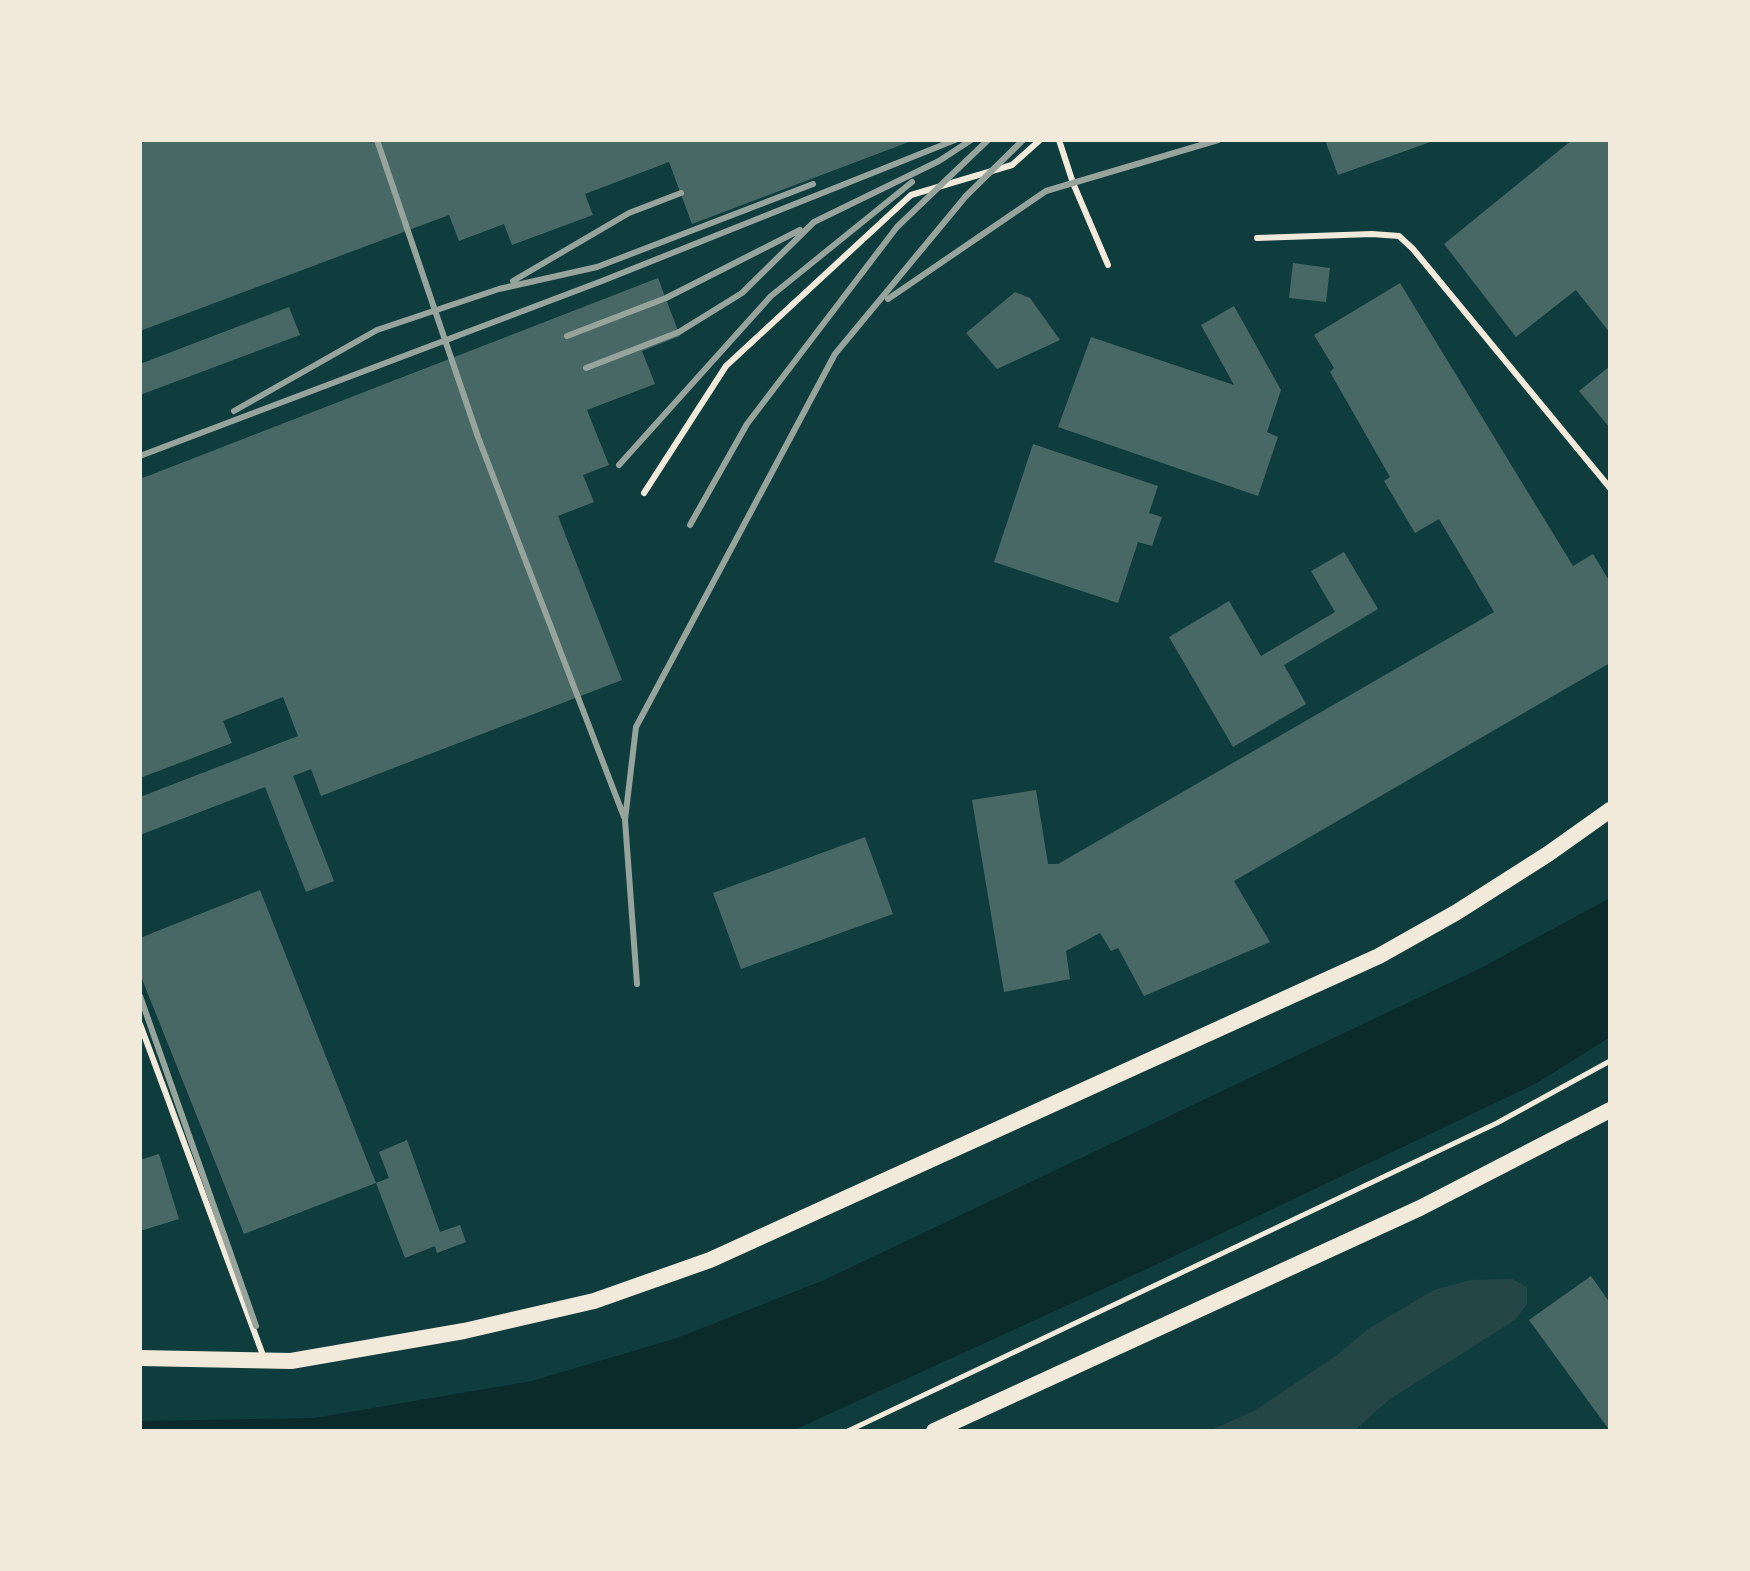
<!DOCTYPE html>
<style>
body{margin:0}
#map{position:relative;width:1750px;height:1571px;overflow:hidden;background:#0f3d3e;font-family:Helvetica,sans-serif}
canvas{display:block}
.frame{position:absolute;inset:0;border:142px solid #f1e9da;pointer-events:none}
</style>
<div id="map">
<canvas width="1750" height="1571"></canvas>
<div class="frame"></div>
</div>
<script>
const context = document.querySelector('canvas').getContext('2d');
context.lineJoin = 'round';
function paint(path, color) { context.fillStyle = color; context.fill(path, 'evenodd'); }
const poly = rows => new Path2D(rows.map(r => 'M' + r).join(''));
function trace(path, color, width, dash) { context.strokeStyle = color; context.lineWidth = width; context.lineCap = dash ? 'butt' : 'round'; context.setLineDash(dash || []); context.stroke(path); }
paint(poly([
 [1512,1279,1527,1287,1527,1304,1515,1320,1390,1399,1354,1431,1209,1431,1256,1410,1337,1355,1368,1329,1434,1290,1471,1280]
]), '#244646');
paint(poly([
 [1610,898,1610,1037,1537,1083,1149,1268,792,1431,140,1431,140,1421,314,1418,532,1381,677,1338,824,1280,1481,968]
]), '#0a2a2b');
paint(poly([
 [140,140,914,140,692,224,669,162,585,194,593,215,512,245,504,224,459,241,449,215,140,331],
 [1325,140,1436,140,1338,175],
 [1572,140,1610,140,1610,333,1576,290,1516,337,1444,244],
 [1293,263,1330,268,1326,302,1289,298],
 [658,278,680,336,642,351,655,384,587,410,609,465,583,475,594,502,558,516,622,680,321,796,311,769,293,776,334,881,306,892,265,787,140,835,140,797,298,736,283,697,223,721,232,743,140,778,140,479],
 [1400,283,1573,566,1593,554,1610,582,1610,663,1234,881,1270,942,1144,996,1118,948,1111,951,1100,933,1066,951,1070,979,1004,992,972,800,1036,790,1048,864,1058,864,1494,612,1439,519,1415,533,1384,481,1390,477,1330,372,1334,368,1314,335],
 [1015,292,1030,298,1060,340,997,369,966,333],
 [1234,306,1281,390,1267,432,1278,437,1258,496,1058,427,1091,337,1234,385,1201,325],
 [289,307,300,335,140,395,140,364],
 [1610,366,1610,428,1579,391],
 [1033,444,1158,486,1149,513,1162,517,1152,546,1138,542,1118,603,994,562],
 [1344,552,1378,609,1284,665,1306,704,1233,747,1169,637,1229,601,1261,656,1335,612,1311,571],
 [865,837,893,914,741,969,713,893],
 [260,890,376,1183,244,1234,140,974,140,938],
 [407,1140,440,1232,460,1225,466,1242,437,1253,435,1246,405,1258,376,1183,389,1178,379,1152],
 [159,1154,179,1219,140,1231,140,1160],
 [1591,1276,1610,1303,1610,1431,1529,1320]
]), '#486865');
trace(poly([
 [848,1431,1497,1123,1610,1061]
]), '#f1e9da', 5);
trace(poly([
 [1059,140,1073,183,1108,265],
 [1257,238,1372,234,1399,236,1413,249,1610,488],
 [644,493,726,366,911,195,1012,165,1040,140],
 [140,1024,264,1358]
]), '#f1e9da', 6);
trace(poly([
 [140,1358,291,1361,464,1331,594,1301,710,1260,1379,956,1457,912,1548,854,1610,810],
 [934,1431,1420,1208,1610,1110]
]), '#f1e9da', 16);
trace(poly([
 [377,140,478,437,624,817],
 [513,281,629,213,681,193],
 [888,299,1046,191,1218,140],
 [567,336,666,298,800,230],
 [586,368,679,332,742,293,814,222,939,161,971,140],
 [234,411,377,330,499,289,597,267,813,184],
 [140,456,602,281,955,140],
 [619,465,771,296,912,182],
 [690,525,747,424,897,227,988,140],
 [637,984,625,820,636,727,835,354,966,196,1023,140],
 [140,996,256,1326]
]), '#97a49c', 6);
</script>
